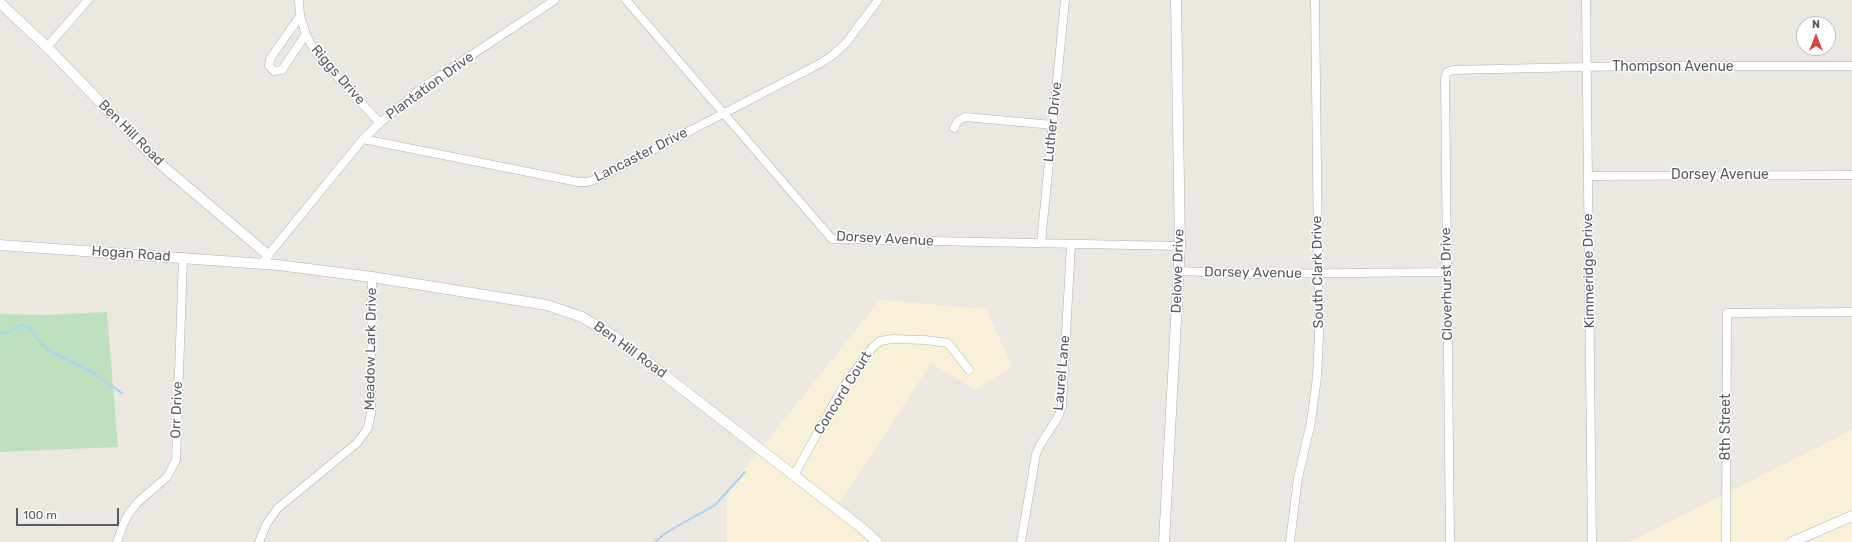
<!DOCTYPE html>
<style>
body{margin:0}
#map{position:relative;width:1852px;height:542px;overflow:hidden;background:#eae8e1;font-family:Rubik,sans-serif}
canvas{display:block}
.north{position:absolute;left:1796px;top:16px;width:40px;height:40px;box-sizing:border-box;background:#fff;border:1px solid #bdbebf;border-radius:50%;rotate:0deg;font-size:11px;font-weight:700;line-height:16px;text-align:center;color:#595c60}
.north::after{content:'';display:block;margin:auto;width:14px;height:18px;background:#d4483d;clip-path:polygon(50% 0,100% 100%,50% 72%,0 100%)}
.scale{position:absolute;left:16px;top:508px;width:103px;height:18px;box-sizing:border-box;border:2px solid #595c60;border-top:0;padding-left:5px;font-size:12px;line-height:14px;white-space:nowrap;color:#595c60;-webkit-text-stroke:3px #fff;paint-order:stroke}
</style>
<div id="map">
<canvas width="1852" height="542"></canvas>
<div class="north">N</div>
<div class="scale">100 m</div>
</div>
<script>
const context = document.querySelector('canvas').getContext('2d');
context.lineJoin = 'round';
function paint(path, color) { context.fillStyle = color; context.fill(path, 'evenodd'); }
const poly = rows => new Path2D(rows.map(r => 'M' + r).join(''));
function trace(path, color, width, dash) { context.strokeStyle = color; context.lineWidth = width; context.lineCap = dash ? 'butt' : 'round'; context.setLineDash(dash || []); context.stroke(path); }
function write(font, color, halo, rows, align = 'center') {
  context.font = font + ' Rubik,sans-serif'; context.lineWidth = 3; context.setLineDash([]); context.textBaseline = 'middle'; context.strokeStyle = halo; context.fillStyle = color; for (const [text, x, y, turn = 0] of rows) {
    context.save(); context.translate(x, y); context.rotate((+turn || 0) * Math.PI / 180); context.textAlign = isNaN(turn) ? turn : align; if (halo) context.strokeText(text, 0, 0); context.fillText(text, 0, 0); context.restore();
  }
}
paint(poly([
 [880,300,986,309,1012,366,975,390,931,363,839,504,880,542,727,542,727,491],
 [1852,430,1852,542,1629,542]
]), '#f9f1d7');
paint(poly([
 [107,312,118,447,0,452,0,314,46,315]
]), '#bfe0bf');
trace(poly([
 [0,334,9,332,21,325,30,328,37,339,48,350,90,371,122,393],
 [655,542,667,532,715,505,745,472]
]), '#a7d3f5', 2);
const minor = poly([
 [299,0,300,16,306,34,312,46,320,58,380,123],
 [626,0,832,239,1180,246],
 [1586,0,1592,542],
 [300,16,270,59,269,66,274,71,282,70,306,34],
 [47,47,88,0],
 [954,128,958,121,965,117,1053,125],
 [363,139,578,182,587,182,597,179,821,63,833,55,846,43,878,0],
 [1588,176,1852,175],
 [1041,243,1065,0],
 [265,259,363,139,380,123,423,87,555,0],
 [1179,271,1255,274,1447,272],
 [794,475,842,389,872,348,880,341,892,339,925,340,948,343,969,370],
 [117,542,123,525,129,513,138,502,167,477,176,460,183,257],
 [259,542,267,523,278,508,357,443,368,428,371,413,372,277],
 [1021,542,1036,454,1040,445,1058,417,1062,406,1071,244],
 [1290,542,1298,478,1311,422,1317,377,1319,336,1315,0],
 [1450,542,1445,78,1447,72,1453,70,1628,66,1852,66],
 [1726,542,1727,313,1852,312]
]);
const tertiary = poly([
 [0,3,47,47,158,162,268,255],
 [0,245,278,265,372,277,547,305,582,317,614,336,863,529,877,542],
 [1164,542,1180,246,1176,0],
 [1792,542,1852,516]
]);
trace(minor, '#aeb1b5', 9);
trace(tertiary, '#aeb1b5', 11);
trace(minor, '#fff', 8);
trace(tertiary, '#fff', 10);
write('14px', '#595c60', '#fff', [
 ["Thompson Avenue",1673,67],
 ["Riggs Drive",338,75,49],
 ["Plantation Drive",430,86,-36],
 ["Luther Drive",1053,122,-84],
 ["Ben Hill Road",131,133,45],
 ["Lancaster Drive",641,155,-27],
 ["Dorsey Avenue",1720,175],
 ["Dorsey Avenue",885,239,3],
 ["Hogan Road",131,254,4],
 ["Delowe Drive",1178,271,-88],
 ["Kimmeridge Drive",1589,271,-91],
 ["South Clark Drive",1318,272,-91],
 ["Dorsey Avenue",1253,273,1],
 ["Cloverhurst Drive",1447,284,-91],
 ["Meadow Lark Drive",371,349,-89],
 ["Ben Hill Road",630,350,36],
 ["Laurel Lane",1062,373,-85],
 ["Concord Court",843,393,-58],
 ["Orr Drive",177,410,-88],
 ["8th Street",1726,427,-90]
]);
</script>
